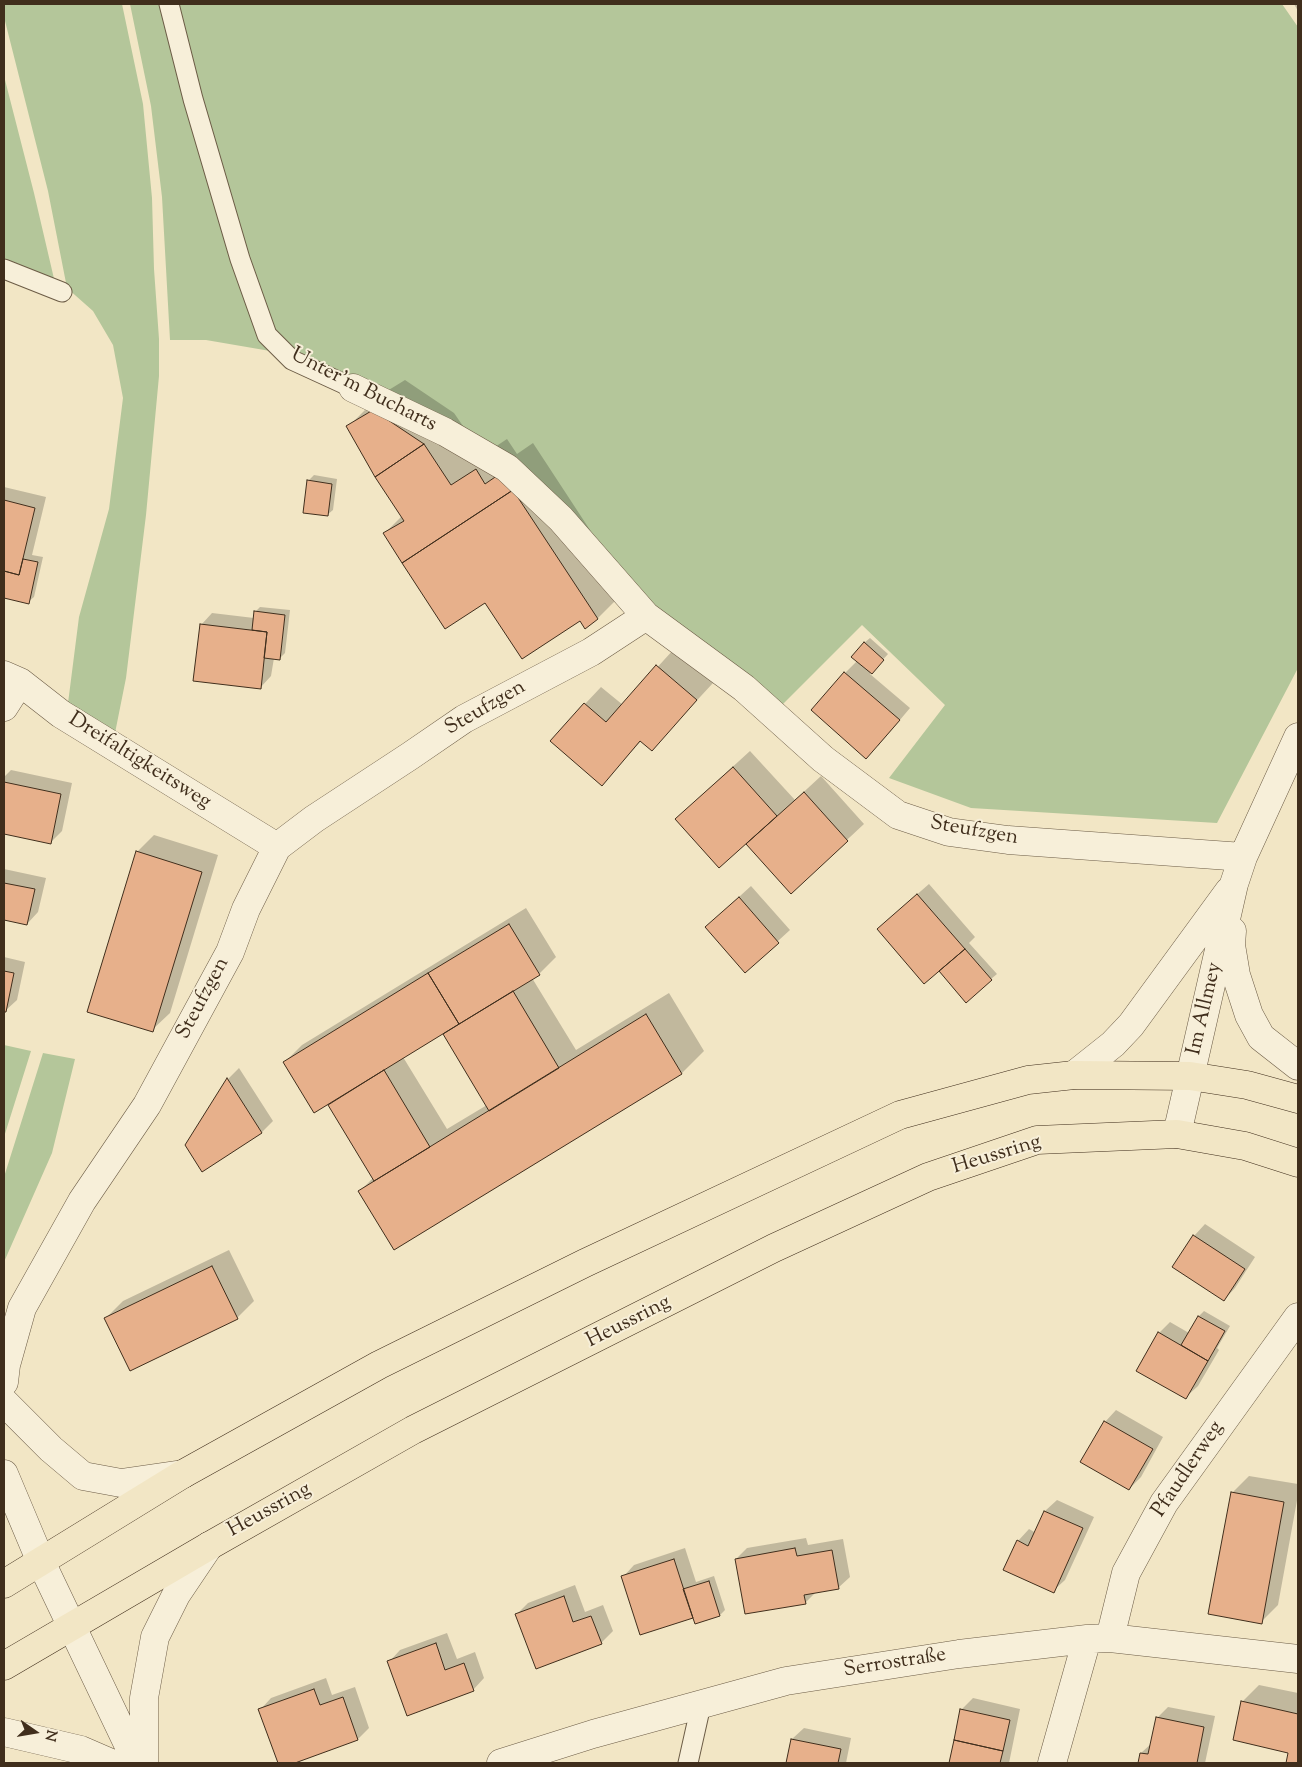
<!DOCTYPE html>
<meta charset="utf-8">
<style>
body{margin:0}
#map{position:relative;width:1302px;height:1767px;overflow:hidden;background:#f2e6c5;font-family:"Sorts Mill Goudy",serif}
canvas{display:block}
.frame{position:absolute;inset:0;border:5px solid #402e1c;pointer-events:none}
.north{position:absolute;left:10px;top:1707px;width:50px;height:50px;-webkit-text-stroke:4px #f7efd9;paint-order:stroke;rotate:103deg;font-size:14px;font-weight:700;line-height:20px;text-align:center;color:#402e1c}
.north::after{content:'';display:block;margin:auto;width:18px;height:22px;background:#402e1c;clip-path:polygon(50% 0,100% 100%,50% 72%,0 100%)}
</style>
<div id="map">
<canvas width="1302" height="1767"></canvas>
<div class="frame"></div>
<div class="north">N</div>
</div>
<script>
const context = document.querySelector('canvas').getContext('2d');
context.lineJoin = 'round';
function paint(path, color) { context.fillStyle = color; context.fill(path, 'evenodd'); }
const poly = rows => new Path2D(rows.map(r => 'M' + r).join(''));
function trace(path, color, width, dash) { context.strokeStyle = color; context.lineWidth = width; context.lineCap = dash ? 'butt' : 'round'; context.setLineDash(dash || []); context.stroke(path); }
function write(font, color, halo, rows, align = 'center') {
  context.font = font + ' "Sorts Mill Goudy",serif'; context.lineWidth = 4; context.setLineDash([]); context.textBaseline = 'middle'; context.strokeStyle = halo; context.fillStyle = color; for (const [text, x, y, turn = 0] of rows) {
    context.save(); context.translate(x, y); context.rotate((+turn || 0) * Math.PI / 180); context.textAlign = isNaN(turn) ? turn : align; if (halo) context.strokeText(text, 0, 0); context.fillText(text, 0, 0); context.restore();
  }
}
paint(poly([
 [4,4,122,4,143,104,152,198,154,269,159,339,159,376,146,515,126,678,114,738,67,711,79,617,109,509,123,398,113,345,93,311,67,288,48,191,4,17],
 [130,4,162,4,276,352,206,340,170,340,162,197,151,106],
 [176,4,1282,4,1298,27,1298,668,1217,823,971,808,889,778,945,705,862,625,782,705,654,610,566,515,298,357,275,331,246,255],
 [4,76,34,193,55,283,4,263],
 [4,1045,31,1051,4,1137],
 [43,1053,75,1059,52,1153,4,1262,4,1177]
]), '#b4c69a');
paint(poly([
 [1294,4,1298,4,1298,11],
 [405,380,454,413,483,455,507,439,517,454,533,443,628,588,598,618,580,619,485,601,385,533,402,516,348,427,379,396],
 [314,475,337,479,333,510,327,515,308,481],
 [4,487,46,497,32,555,43,557,34,597,28,602,4,596],
 [260,607,290,610,285,653,279,659,274,658,271,676,260,688,201,625,212,613,254,618,255,612],
 [870,638,888,654,870,674,910,708,878,746,845,673,857,661,864,643],
 [674,649,713,683,652,749,642,740,602,784,585,704,601,687,623,705],
 [750,751,795,800,821,776,864,824,791,892,746,843,694,802],
 [11,770,72,783,62,831,50,843,4,833,4,777],
 [154,835,218,855,170,1013,152,1030,137,852],
 [4,869,46,878,38,912,27,924,4,919],
 [929,884,975,937,969,943,997,974,991,979,890,918],
 [751,886,790,930,745,971,718,916],
 [526,908,556,957,539,974,532,978,576,1050,669,993,704,1051,682,1073,394,1249,360,1191,373,1178,328,1103,285,1062,302,1045],
 [443,1033,487,1105,447,1129,403,1057],
 [4,957,25,962,17,1000,5,1011,4,1011],
 [239,1068,273,1121,262,1132,186,1145,228,1079],
 [1205,1224,1255,1257,1235,1288,1224,1300,1194,1236],
 [229,1250,254,1301,237,1318,106,1318,123,1301],
 [1204,1311,1230,1326,1217,1348,1219,1350,1198,1386,1186,1397,1159,1333,1170,1322,1189,1333,1199,1316],
 [1116,1410,1163,1437,1141,1477,1129,1489,1105,1422],
 [1249,1476,1298,1484,1298,1495,1278,1605,1261,1622,1232,1493],
 [1057,1500,1094,1517,1065,1580,1053,1591,1018,1541,1029,1529,1036,1533,1045,1511],
 [806,1538,808,1545,843,1539,850,1577,838,1588,816,1592,805,1603,736,1559,747,1548],
 [685,1548,696,1582,714,1576,725,1610,720,1615,694,1616,623,1577,634,1565],
 [575,1585,585,1612,603,1605,613,1631,601,1643,517,1614,528,1603],
 [447,1633,457,1659,475,1652,484,1678,473,1690,389,1662,400,1650],
 [326,1678,332,1695,355,1687,369,1728,358,1739,292,1763,279,1763,260,1710,271,1698],
 [1259,1685,1298,1693,1298,1763,1287,1763,1290,1752,1242,1702],
 [973,1698,1020,1709,1009,1763,949,1763,961,1710],
 [1168,1707,1215,1716,1205,1763,1139,1763,1141,1753,1152,1743,1157,1718],
 [804,1728,851,1738,846,1763,787,1763,792,1739]
]), '#0003');
const building = poly([
 [373,410,424,444,375,477,346,426,373,410],
 [424,444,451,485,476,469,485,484,501,473,513,490,402,563,383,533,404,521,375,477,424,444],
 [307,480,332,484,328,516,303,513,307,480],
 [513,490,598,619,585,629,580,621,522,659,485,603,445,629,402,563,513,490],
 [4,500,35,508,19,575,4,571,4,500],
 [23,559,38,562,29,604,4,598,4,571,19,575,23,559],
 [254,611,285,615,280,660,264,658,267,632,252,630,254,611],
 [200,624,267,632,261,689,193,681,200,624],
 [864,642,884,660,872,674,851,657,864,642],
 [656,665,697,700,652,751,640,741,602,786,550,741,584,703,606,722,656,665],
 [844,672,900,720,866,759,811,710,844,672],
 [733,767,777,816,719,868,675,819,733,767],
 [4,782,61,794,51,844,4,834,4,782],
 [804,792,848,841,791,894,746,844,804,792],
 [136,851,202,872,153,1032,87,1012,136,851],
 [4,883,35,889,27,925,4,920,4,883],
 [917,894,965,949,924,984,877,929,917,894],
 [739,897,779,943,745,973,705,927,739,897],
 [509,924,540,975,459,1024,428,973,509,924],
 [965,949,992,980,966,1003,939,971,965,949],
 [4,971,14,973,6,1012,4,1012,4,971],
 [428,973,459,1024,314,1113,283,1062,428,973],
 [513,991,559,1068,489,1111,443,1034,513,991],
 [646,1014,682,1074,394,1250,358,1191,646,1014],
 [384,1070,430,1147,374,1181,328,1105,384,1070],
 [227,1078,262,1133,202,1172,185,1145,227,1078],
 [1193,1235,1245,1269,1224,1301,1172,1267,1193,1235],
 [212,1266,238,1319,130,1371,104,1318,212,1266],
 [1198,1316,1225,1331,1208,1361,1181,1345,1198,1316],
 [1158,1332,1208,1361,1186,1399,1136,1371,1158,1332],
 [1104,1421,1153,1449,1129,1490,1080,1462,1104,1421],
 [1231,1492,1284,1502,1262,1624,1208,1614,1231,1492],
 [1044,1511,1083,1528,1054,1593,1003,1570,1017,1540,1028,1546,1044,1511],
 [795,1548,797,1556,832,1550,839,1589,804,1595,806,1604,745,1614,735,1559,795,1548],
 [674,1559,693,1618,640,1635,621,1576,674,1559],
 [709,1581,720,1616,695,1624,683,1589,709,1581],
 [564,1596,573,1622,591,1616,602,1644,536,1669,515,1614,564,1596],
 [436,1643,445,1670,464,1663,474,1691,407,1716,387,1661,436,1643],
 [314,1689,320,1705,343,1697,358,1740,295,1763,278,1763,258,1709,314,1689],
 [1241,1701,1298,1714,1298,1763,1286,1763,1288,1753,1233,1740,1241,1701],
 [960,1709,1010,1720,1003,1751,954,1740,960,1709],
 [1156,1717,1204,1727,1197,1763,1138,1763,1140,1753,1148,1754,1156,1717],
 [791,1739,841,1749,838,1763,786,1763,791,1739],
 [954,1740,1003,1751,1000,1763,949,1763,954,1740]
]);
paint(building, '#e7b08b');
trace(building, '#402e1c', 1);
const service = poly([
 [169,4,193,99,240,259,267,335,292,360,353,388],
 [4,269,62,292],
 [688,1763,701,1705]
]);
const minor = poly([
 [353,388,445,432,507,468,561,519,646,616],
 [4,675,20,682,61,714,277,847],
 [4,707,20,682],
 [1232,931,1231,945,1236,975,1249,1015,1261,1037,1298,1066],
 [1074,1075,1113,1044,1131,1025,1229,891],
 [1177,1134,1234,884,1243,857,1298,737],
 [4,1382,6,1365,22,1308,82,1201,147,1105,230,952,246,909,277,847,314,819,410,756,464,719,591,652,646,616,744,688,823,759,898,815,949,832,1008,840,1243,857],
 [4,1402,51,1449,83,1476,121,1483,183,1474],
 [4,1474,41,1562,137,1763],
 [1110,1638,1126,1573,1164,1503,1298,1317],
 [4,1732,81,1750,111,1763],
 [144,1763,144,1698,155,1637,176,1595,209,1546],
 [501,1763,593,1734,786,1681,959,1654,1087,1639,1110,1638,1298,1659],
 [1052,1763,1087,1639]
]);
const primary = poly([
 [4,1584,183,1474,379,1365,585,1263,900,1115,1028,1080,1074,1075,1190,1076,1247,1085,1298,1099],
 [4,1666,209,1546,413,1430,774,1248,928,1177,1037,1140,1177,1134,1245,1146,1298,1163]
]);
trace(service, '#6c5c46', 21);
trace(minor, '#6c5c46', 29);
trace(primary, '#402e1c', 29);
trace(service, '#f7efd9', 19);
trace(minor, '#f7efd9', 28);
trace(primary, '#f2e6c5', 28);
write('21px', '#402e1c', '#f7efd9', [
 ["Unter'm Bucharts",363,391,27],
 ["Steufzgen",486,709,-30],
 ["Dreifaltigkeitsweg",139,762,32],
 ["Steufzgen",974,832,10],
 ["Steufzgen",204,999,-62],
 ["Im Allmey",1206,1009,-77],
 ["Heussring",997,1156,-17],
 ["Heussring",629,1323,-27],
 ["Pfaudlerweg",1189,1470,-56],
 ["Heussring",270,1511,-29],
 ["Serrostraße",895,1664,-9]
]);
</script>
